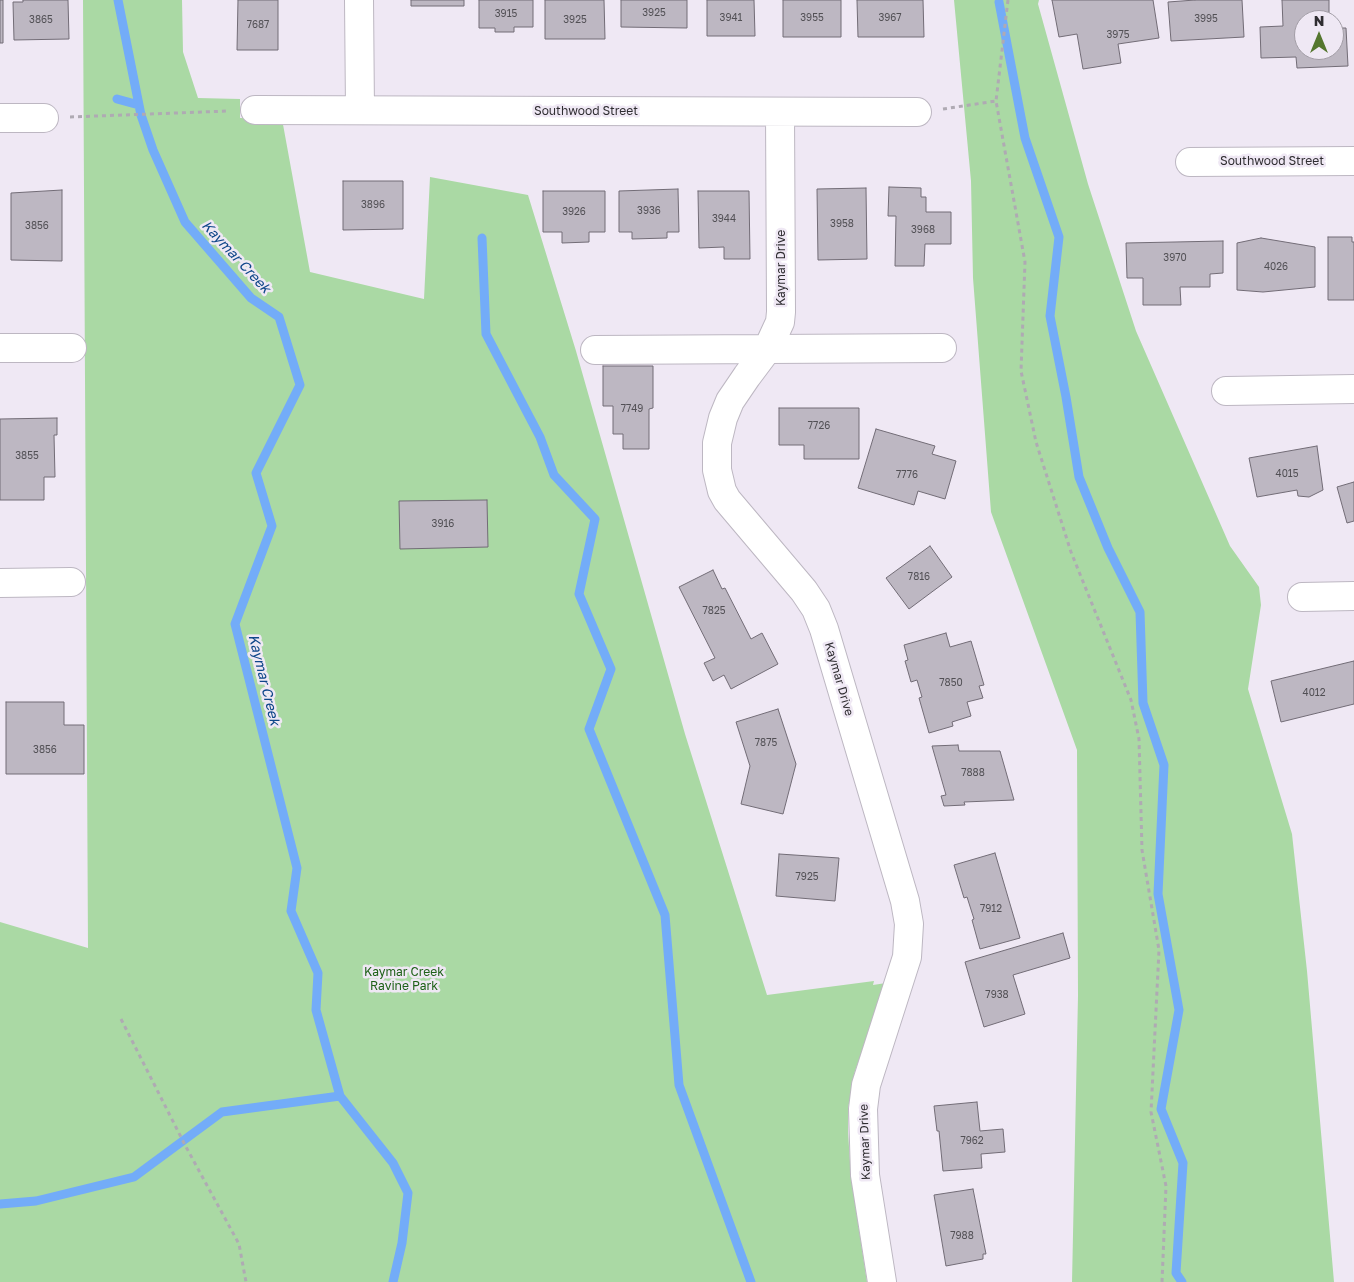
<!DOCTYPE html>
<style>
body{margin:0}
#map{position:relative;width:1354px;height:1282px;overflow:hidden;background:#efe8f4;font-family:"Golos Text",sans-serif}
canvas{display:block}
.north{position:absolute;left:1294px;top:10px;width:50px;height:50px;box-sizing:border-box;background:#efe8f4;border:1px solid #a29da6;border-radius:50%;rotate:0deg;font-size:14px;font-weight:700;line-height:20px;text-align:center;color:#2f2d31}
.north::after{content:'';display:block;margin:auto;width:18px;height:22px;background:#54762e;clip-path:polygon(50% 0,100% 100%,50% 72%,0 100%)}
</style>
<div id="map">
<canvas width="1354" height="1282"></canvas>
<div class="north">N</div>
</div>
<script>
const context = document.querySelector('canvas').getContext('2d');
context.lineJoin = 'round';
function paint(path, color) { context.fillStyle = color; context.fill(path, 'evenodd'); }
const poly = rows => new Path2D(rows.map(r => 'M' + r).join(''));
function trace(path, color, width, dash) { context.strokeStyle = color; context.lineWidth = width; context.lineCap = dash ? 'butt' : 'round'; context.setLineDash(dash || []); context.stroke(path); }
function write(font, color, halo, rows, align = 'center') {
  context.font = font + ' "Golos Text",sans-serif'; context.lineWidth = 5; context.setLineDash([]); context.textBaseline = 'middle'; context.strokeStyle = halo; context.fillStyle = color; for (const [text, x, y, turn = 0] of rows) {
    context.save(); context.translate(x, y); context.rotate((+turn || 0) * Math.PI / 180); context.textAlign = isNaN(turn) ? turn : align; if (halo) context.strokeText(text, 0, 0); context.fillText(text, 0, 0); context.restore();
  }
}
paint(poly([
 [83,0,182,0,183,52,198,98,240,99,240,118,282,119,310,272,424,299,430,177,528,195,576,351,685,734,767,995,874,981,873,985,886,983,855,1071,848,1109,848,1132,851,1177,867,1282,0,1282,0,922,88,948],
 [954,0,1039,0,1038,4,1088,184,1136,331,1230,546,1259,587,1261,605,1248,689,1292,834,1307,971,1334,1282,1072,1282,1078,996,1077,750,991,512,973,278,971,181]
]), '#aad9a4');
trace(poly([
 [118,0,141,115,153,150,185,222,251,298,279,317,300,385,256,473,272,526,235,624,297,868,291,911,318,973,316,1010,340,1096,393,1163,408,1193,402,1243,393,1282],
 [999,2,1025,138,1059,237,1050,316,1066,397,1079,477,1108,548,1140,612,1143,703,1164,765,1158,894,1179,1010,1161,1109,1183,1163,1176,1273,1182,1282],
 [117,99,139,105],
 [482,238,486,334,540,437,554,475,595,519,579,594,611,669,589,729,665,915,679,1085,751,1282],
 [0,1204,36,1201,134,1177,222,1112,340,1096]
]), '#73acf8', 9);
const building = poly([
 [0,0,3,0,3,43,0,43,0,0],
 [23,0,68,0,69,39,14,40,13,2,23,2,23,0],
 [238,0,278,0,278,50,237,50,238,0],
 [411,0,464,0,464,6,411,6,411,0],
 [479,0,533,0,533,27,514,27,514,32,495,32,495,28,479,28,479,0],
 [545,0,604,0,605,39,545,39,545,0],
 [621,0,687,0,687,28,621,27,621,0],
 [707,0,754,0,755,36,707,36,707,0],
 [783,0,841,0,841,37,783,37,783,0],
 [857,0,923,0,924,37,858,37,857,0],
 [1052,0,1153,0,1159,38,1118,44,1121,63,1083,69,1077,34,1059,37,1052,0],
 [1195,0,1242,0,1244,37,1171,41,1168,2,1195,0],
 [1282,0,1329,0,1329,20,1304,20,1304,50,1334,50,1334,28,1346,28,1348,66,1297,68,1296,57,1261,58,1260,27,1283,26,1282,0],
 [343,181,403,181,403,229,343,230,343,181],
 [889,187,921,188,921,197,926,197,926,212,951,212,951,244,925,244,924,266,895,266,896,216,888,216,889,187],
 [866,188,867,259,818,260,817,189,866,188],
 [678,189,679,232,667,232,667,238,632,239,632,232,619,232,619,191,678,189],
 [62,190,62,261,11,260,11,193,62,190],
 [543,191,605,191,605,232,589,232,589,242,562,243,562,232,543,232,543,191],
 [698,191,749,191,750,259,724,259,724,247,699,248,698,191],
 [1328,237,1352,237,1352,242,1354,242,1354,300,1328,300,1328,237],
 [1261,238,1315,247,1315,287,1263,292,1237,290,1237,243,1261,238],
 [1223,241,1223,273,1210,274,1210,287,1180,287,1181,305,1143,305,1143,278,1127,278,1126,243,1223,241],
 [603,366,653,366,653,408,649,409,649,449,623,449,623,434,613,434,613,406,603,406,603,366],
 [779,408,859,408,859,459,804,459,804,445,779,445,779,408],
 [57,418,57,435,54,435,55,477,44,477,44,500,0,500,0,419,57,418],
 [876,429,935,446,932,454,956,461,945,499,918,491,914,505,858,488,876,429],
 [1317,446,1323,490,1309,497,1298,496,1297,490,1257,497,1249,458,1317,446],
 [1354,482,1354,521,1347,523,1337,487,1354,482],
 [487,500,488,547,400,549,399,501,487,500],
 [930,546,952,577,909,609,886,578,930,546],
 [713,570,722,589,725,588,751,639,762,633,778,664,731,689,724,675,713,681,704,663,715,658,679,587,713,570],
 [946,633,950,647,971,641,984,685,979,686,983,698,967,702,971,716,952,722,953,726,929,733,919,698,922,697,917,680,911,682,905,661,908,660,904,645,946,633],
 [1354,661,1354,704,1281,722,1271,681,1354,661],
 [6,702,64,702,64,725,84,725,84,774,6,774,6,702],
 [778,709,796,764,783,814,741,804,750,766,736,722,778,709],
 [958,745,959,751,1000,751,1014,800,964,802,965,805,944,806,941,796,946,795,932,746,958,745],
 [995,853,1020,938,980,949,972,920,974,919,967,897,964,898,954,865,995,853],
 [779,854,839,858,835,901,776,896,779,854],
 [1063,933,1070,958,1013,975,1025,1014,984,1027,965,962,1063,933],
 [977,1102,980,1131,1003,1129,1005,1152,981,1154,982,1168,943,1171,939,1131,937,1131,934,1106,977,1102],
 [973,1189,986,1254,983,1254,983,1259,946,1266,934,1195,973,1189]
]);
paint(building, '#bdb7c2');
trace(building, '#726c76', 1);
const minor = poly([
 [359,0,360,110],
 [255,110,917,112],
 [780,112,781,312,780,322,768,348,747,376,730,401,723,418,717,443,717,470,722,491,727,500,804,591,816,609,824,629,905,901,909,924,907,957,866,1085,863,1109,865,1175,882,1282],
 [0,118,44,118],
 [1190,162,1354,161],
 [0,348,72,348],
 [595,350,942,348],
 [1226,391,1354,389],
 [0,583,71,582],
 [1302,597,1354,596]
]);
trace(minor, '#bdb7c2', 30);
trace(poly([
 [1008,0,996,101,1025,262,1021,371,1036,442,1071,552,1131,700,1139,739,1142,850,1159,950,1151,1112,1166,1186,1162,1282],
 [943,109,996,101],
 [70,117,229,111],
 [121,1019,185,1145,239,1244,246,1282]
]), '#afaab3', 3, [4, 4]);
trace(minor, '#fff', 28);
write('10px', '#525055', null, [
 ["3925",654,13],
 ["3915",506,14],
 ["3941",731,18],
 ["3955",812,18],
 ["3967",890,18],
 ["3995",1206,19],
 ["3865",41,20],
 ["3925",575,20],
 ["7687",258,25],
 ["3975",1118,35],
 ["3896",373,205],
 ["3936",649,211],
 ["3926",574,212],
 ["3944",724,219],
 ["3958",842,224],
 ["3856",37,226],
 ["3968",923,230],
 ["3970",1175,258],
 ["4026",1276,267],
 ["7749",632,409],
 ["7726",819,426],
 ["3855",27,456],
 ["4015",1287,474],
 ["7776",907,475],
 ["3916",443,524],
 ["7816",919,577],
 ["7825",714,611],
 ["7850",951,683],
 ["4012",1314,693],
 ["7875",766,743],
 ["3856",45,750],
 ["7888",973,773],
 ["7925",807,877],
 ["7912",991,909],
 ["7938",997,995],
 ["7962",972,1141],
 ["7988",962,1236]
]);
write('12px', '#2f2d31', '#efe8f4', [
 ["Southwood Street",586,111],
 ["Southwood Street",1272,161],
 ["Kaymar Drive",781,268,-90],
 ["Kaymar Drive",839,679,74],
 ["Kaymar Drive",865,1142,-92]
]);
write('12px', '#1e6118', '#efe8f4', [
 ["Kaymar Creek",404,972],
 ["Ravine Park",404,986]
]);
write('italic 14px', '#0e4689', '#efe8f4', [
 ["Kaymar Creek",236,257,47],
 ["Kaymar Creek",264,680,76]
]);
</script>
